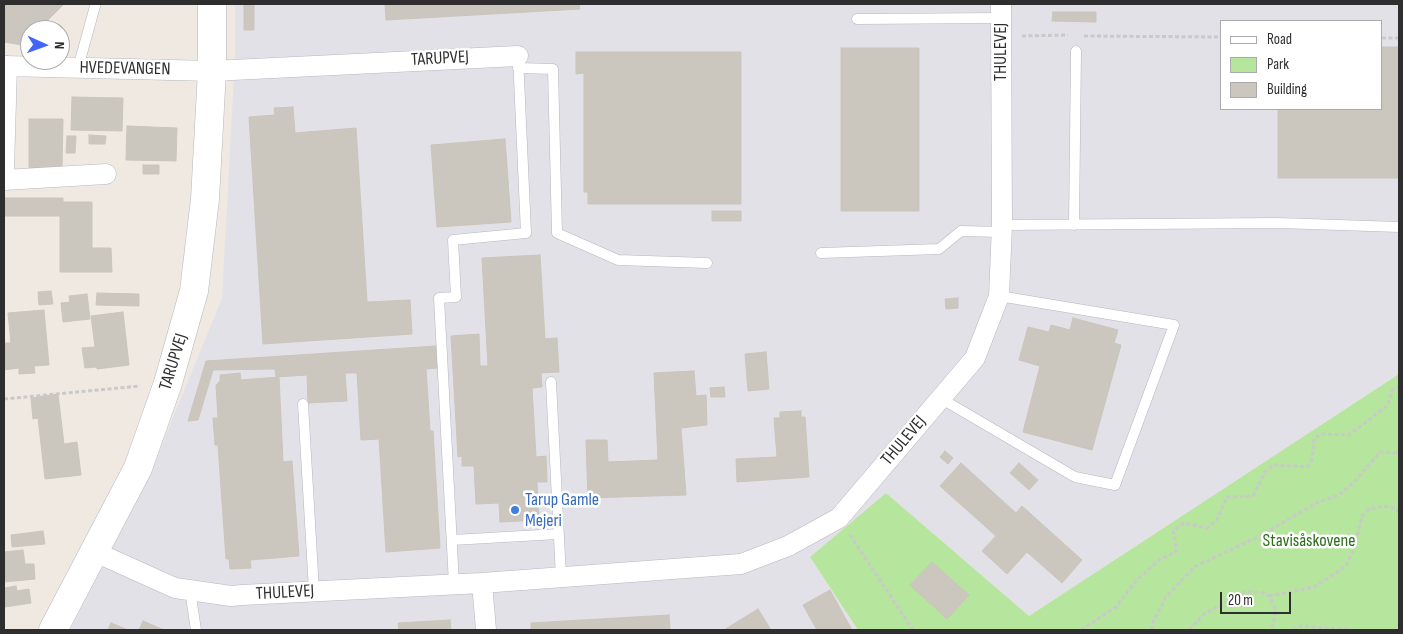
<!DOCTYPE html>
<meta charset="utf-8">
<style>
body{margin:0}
#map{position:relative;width:1403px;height:634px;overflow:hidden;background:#efe9e1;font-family:"Sofia Sans Condensed",sans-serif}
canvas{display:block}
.frame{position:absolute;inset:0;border:5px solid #2e2e2e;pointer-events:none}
.legend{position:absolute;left:1220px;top:20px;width:162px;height:90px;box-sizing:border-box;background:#fff;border:1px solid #ababab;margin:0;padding:6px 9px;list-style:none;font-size:15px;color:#2e2e2e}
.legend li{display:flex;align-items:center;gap:10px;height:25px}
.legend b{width:25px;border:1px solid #ababab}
.north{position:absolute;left:20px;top:20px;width:50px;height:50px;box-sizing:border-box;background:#fff;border:1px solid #ababab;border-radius:50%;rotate:92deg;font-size:14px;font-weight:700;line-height:20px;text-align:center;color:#2e2e2e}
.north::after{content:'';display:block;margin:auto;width:18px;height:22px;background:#4264fb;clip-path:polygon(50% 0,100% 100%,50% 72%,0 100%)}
.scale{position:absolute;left:1220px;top:592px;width:71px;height:22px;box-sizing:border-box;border:2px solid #2e2e2e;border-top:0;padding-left:6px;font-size:15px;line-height:18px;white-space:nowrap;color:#2e2e2e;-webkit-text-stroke:4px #fff;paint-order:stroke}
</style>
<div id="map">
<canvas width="1403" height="634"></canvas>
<div class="frame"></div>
<ul class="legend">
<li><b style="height:6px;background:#fff"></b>Road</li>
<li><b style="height:14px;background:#b6e59e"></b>Park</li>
<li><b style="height:14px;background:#cbc7bf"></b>Building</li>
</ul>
<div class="north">N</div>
<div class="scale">20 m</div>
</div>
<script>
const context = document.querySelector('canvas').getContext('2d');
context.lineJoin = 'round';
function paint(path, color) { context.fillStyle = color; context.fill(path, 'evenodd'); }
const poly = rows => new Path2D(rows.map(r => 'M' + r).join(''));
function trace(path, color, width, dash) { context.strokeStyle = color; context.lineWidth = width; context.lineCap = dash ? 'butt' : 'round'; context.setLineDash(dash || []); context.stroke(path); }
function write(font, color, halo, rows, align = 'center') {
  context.font = font + ' "Sofia Sans Condensed",sans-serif'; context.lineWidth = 5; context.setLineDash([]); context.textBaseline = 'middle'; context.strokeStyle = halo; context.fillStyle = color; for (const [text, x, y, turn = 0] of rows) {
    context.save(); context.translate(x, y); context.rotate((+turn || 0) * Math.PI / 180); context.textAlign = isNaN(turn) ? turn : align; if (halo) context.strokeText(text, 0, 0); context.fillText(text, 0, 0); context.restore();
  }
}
paint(poly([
 [235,4,1399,4,1399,374,1029,616,886,493,810,557,858,630,70,630,150,474,222,298,235,57],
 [1222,21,1382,21,1382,109,1222,109]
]), '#e3e1e8');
paint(poly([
 [1399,374,1399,630,858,630,810,557,886,493,1029,616]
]), '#b6e59e');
const building = poly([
 [4,4,64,4,38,30,30,30,30,37,22,45,4,42,4,4],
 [244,4,254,4,254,30,244,30,244,4],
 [385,4,579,4,580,9,386,20,385,4],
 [1053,12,1096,12,1096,22,1052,21,1053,12],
 [1382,47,1399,47,1399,178,1278,178,1278,109,1382,109,1382,47],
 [841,48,919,48,919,211,841,211,841,48],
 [576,52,741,52,741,204,588,204,588,192,584,192,584,73,576,74,576,52],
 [72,97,123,98,122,131,71,130,72,97],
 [293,107,295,133,356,128,367,302,410,300,412,334,263,344,249,117,275,115,274,108,293,107],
 [29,119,63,119,62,169,29,168,29,119],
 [127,126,177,128,176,161,126,160,127,126],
 [89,135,106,136,105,144,89,144,89,135],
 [67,136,76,136,75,153,66,153,67,136],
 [505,139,511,222,437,227,431,145,505,139],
 [143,165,159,165,159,174,143,174,143,165],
 [4,198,63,198,63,202,92,202,92,248,111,248,112,272,60,272,60,216,4,216,4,198],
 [712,211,741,211,741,221,712,221,712,211],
 [540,255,545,339,557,338,559,372,541,373,542,387,532,388,536,457,546,456,547,482,537,482,539,520,500,522,499,503,476,504,474,466,462,466,462,456,458,457,451,336,479,334,480,366,488,366,482,258,540,255],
 [51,291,53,304,39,305,38,292,51,291],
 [97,293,139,294,139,306,96,305,97,293],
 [87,294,90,319,63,322,61,303,70,302,69,296,87,294],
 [958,298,958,308,946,309,945,299,958,298],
 [44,310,49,365,34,366,35,373,19,374,19,368,4,370,4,343,11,343,8,313,44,310],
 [123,312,129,365,97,369,97,367,85,368,82,348,95,347,91,316,123,312],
 [1073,318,1118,330,1114,343,1121,345,1092,450,1023,432,1040,366,1019,360,1028,327,1049,332,1051,325,1070,330,1073,318],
 [436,346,438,368,426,369,430,431,433,431,440,548,386,552,379,439,361,440,357,373,345,373,347,401,308,403,307,375,276,377,275,369,213,370,198,420,188,421,206,361,436,346],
 [766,352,769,389,748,391,745,354,766,352],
 [694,371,696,396,706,395,707,425,681,428,686,495,588,498,586,440,607,440,608,462,658,460,654,373,694,371],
 [240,373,241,380,279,377,283,462,292,461,299,556,250,560,251,568,230,569,229,559,226,559,218,445,215,445,213,418,218,418,216,385,220,381,220,375,240,373],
 [724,387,725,397,711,397,710,388,724,387],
 [58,394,64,444,77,442,81,475,45,479,38,418,33,419,31,398,58,394],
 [801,411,801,417,805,417,809,477,737,482,736,459,777,457,774,418,780,418,780,412,801,411],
 [945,451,953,458,948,464,940,457,945,451],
 [961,463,1016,513,1022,506,1082,560,1062,583,1027,552,1007,574,982,551,996,536,940,486,961,463],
 [1019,463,1038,480,1029,490,1010,473,1019,463],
 [43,531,45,544,12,547,11,535,43,531],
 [23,550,25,564,34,564,35,579,4,582,4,552,23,550],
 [932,562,969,595,947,619,910,585,932,562],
 [16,586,17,591,29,589,31,603,5,607,4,588,16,586],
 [830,590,852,630,817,630,803,605,830,590],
 [758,609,771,630,724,630,758,609],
 [669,615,670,630,531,630,531,623,669,615],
 [450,620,451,630,399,630,398,623,450,620],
 [143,621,164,630,139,630,143,621],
 [111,623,128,630,108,630,111,623]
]);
paint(building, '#cbc7bf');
trace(building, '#cbc5ba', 1);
const lane = poly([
 [857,19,1001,18],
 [78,68,95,6],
 [518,68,553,69,557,233,618,260,707,263],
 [1002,225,1279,223,1399,227],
 [1074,225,1076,51],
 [821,253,939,249,961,231,1002,232],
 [551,382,561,577],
 [940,398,1075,477,1115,485,1174,325,999,296],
 [303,404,314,591],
 [452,540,558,534],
 [454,584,439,298,456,297,453,240,526,233,518,56],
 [190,590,196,630]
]);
const street = poly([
 [4,66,212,71,518,56],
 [4,168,7,66],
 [4,180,106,174],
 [95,552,175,588,231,596,242,595,482,583,741,564,788,546,839,518,975,358,999,296,1002,225,1001,4],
 [482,583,486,630]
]);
const secondary = poly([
 [53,630,138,468,168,383,194,291,205,199,212,71,212,4]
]);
trace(lane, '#b4b7c1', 11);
trace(street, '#b4b7c1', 21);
trace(secondary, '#b4b7c1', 29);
trace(poly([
 [1022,36,1068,35],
 [1084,36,1222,37],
 [1382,38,1399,38],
 [4,399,140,386],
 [850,535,913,630],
 [1269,596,1314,587,1346,566,1354,550,1362,516,1369,509,1384,506,1394,508,1399,512],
 [1081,630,1116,607,1136,581,1159,560,1177,551,1173,531,1184,523,1207,528,1216,521,1227,497,1253,496,1265,472,1273,465,1307,467,1312,460,1314,439,1321,434,1349,435,1388,405,1392,390,1399,387],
 [1152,630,1152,624,1166,597,1194,567,1260,536,1316,503,1339,495,1354,482,1380,452,1399,453],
 [1189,630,1204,614,1245,592,1261,592,1269,596,1276,610,1272,630],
 [1293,630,1301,626,1356,630]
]), '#c9c9c9', 3, [4, 2.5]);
trace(lane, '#fff', 10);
trace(street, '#fff', 20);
trace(secondary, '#fff', 28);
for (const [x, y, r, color] of [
 [515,510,5,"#3f7fe0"]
]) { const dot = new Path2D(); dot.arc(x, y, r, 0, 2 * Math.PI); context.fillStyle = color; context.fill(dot); trace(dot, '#fff', 2); }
write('18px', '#2e2e2e', '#fff', [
 ["THULEVEJ",1001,52,-90],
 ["TARUPVEJ",440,59,-3],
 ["HVEDEVANGEN",125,69,1],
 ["TARUPVEJ",174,362,-73],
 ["THULEVEJ",904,441,-50],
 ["THULEVEJ",285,593,-3]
]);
write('18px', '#366cbe', '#fff', [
 ["Tarup Gamle",525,500],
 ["Mejeri",525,521]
], 'left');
write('18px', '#2c6e1b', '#fff', [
 ["Stavisåskovene",1309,541]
]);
</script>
